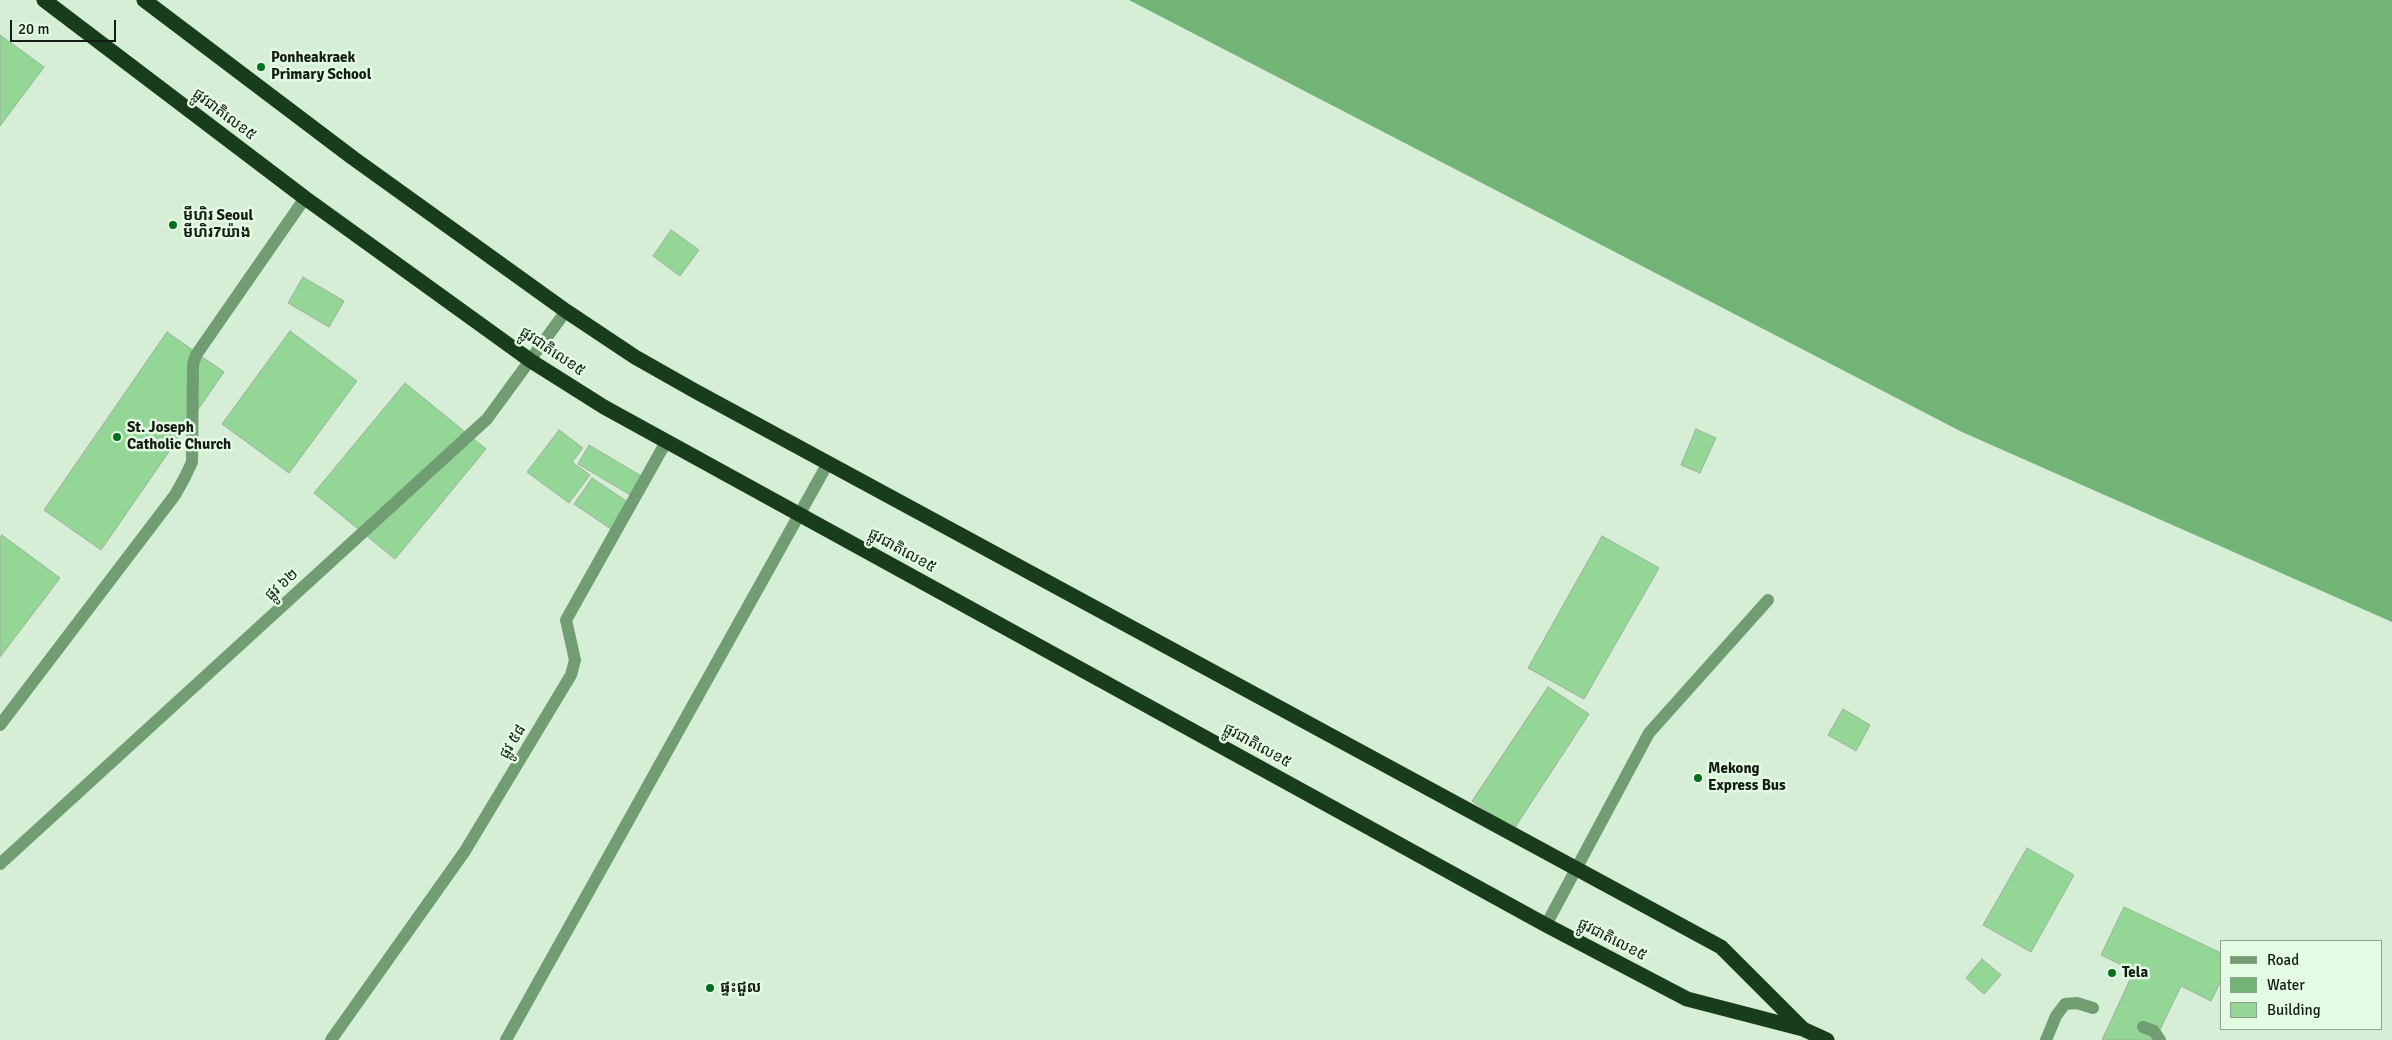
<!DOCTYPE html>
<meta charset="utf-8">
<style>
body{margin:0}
#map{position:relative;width:2392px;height:1040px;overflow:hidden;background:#d6edd6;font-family:Signika,sans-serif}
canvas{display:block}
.legend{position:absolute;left:2220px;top:940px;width:162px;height:90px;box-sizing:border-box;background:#e3fae3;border:1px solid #90a190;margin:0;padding:6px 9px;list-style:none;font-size:15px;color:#131b13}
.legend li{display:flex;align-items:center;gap:10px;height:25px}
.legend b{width:25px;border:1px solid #90a190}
.scale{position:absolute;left:10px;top:20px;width:106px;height:22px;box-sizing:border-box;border:2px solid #131b13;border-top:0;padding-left:6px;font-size:15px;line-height:18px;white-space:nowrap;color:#131b13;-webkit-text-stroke:4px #e3fae3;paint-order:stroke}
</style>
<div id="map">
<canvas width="2392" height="1040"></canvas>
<ul class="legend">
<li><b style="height:6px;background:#719d73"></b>Road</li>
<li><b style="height:14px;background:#72b475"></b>Water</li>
<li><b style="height:14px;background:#93d696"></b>Building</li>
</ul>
<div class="scale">20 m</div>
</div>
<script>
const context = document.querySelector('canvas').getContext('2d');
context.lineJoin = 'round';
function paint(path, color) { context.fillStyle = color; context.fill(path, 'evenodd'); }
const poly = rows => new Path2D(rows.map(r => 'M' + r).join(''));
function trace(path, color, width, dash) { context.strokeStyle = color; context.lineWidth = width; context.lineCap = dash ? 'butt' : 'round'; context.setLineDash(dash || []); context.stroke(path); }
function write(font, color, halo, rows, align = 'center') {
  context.font = font + ' Signika,"Noto Sans Khmer",sans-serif'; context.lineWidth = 5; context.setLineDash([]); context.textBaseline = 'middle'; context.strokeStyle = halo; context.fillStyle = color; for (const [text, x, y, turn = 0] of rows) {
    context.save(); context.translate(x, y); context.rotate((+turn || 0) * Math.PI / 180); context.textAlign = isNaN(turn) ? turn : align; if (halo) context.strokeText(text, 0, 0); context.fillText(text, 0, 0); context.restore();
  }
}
paint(poly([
 [1129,0,2392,0,2392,622,1962,432]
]), '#72b475');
const building = poly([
 [0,35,44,67,0,126,0,35],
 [671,230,699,250,680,276,653,256,671,230],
 [303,277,344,301,329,327,288,303,303,277],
 [290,331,357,381,289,473,222,424,290,331],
 [167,332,224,372,101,550,44,510,167,332],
 [405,383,486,449,395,559,314,493,405,383],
 [1696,429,1716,438,1700,473,1681,465,1696,429],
 [559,430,583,448,572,462,590,475,569,503,527,472,559,430],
 [589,445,643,477,632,496,578,464,589,445],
 [592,478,628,502,611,529,574,504,592,478],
 [2,535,60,578,0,657,0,538,2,535],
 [1602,536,1659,568,1584,699,1528,668,1602,536],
 [1548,687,1589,714,1514,829,1472,801,1548,687],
 [1843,709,1870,725,1856,751,1828,735,1843,709],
 [2027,848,2074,875,2031,952,1983,925,2027,848],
 [2124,907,2221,953,2221,981,2211,1001,2181,986,2155,1040,2102,1040,2134,971,2101,955,2124,907],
 [1982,959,2001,975,1984,994,1966,978,1982,959]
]);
paint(building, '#93d696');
trace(building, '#9bb19b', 1);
trace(poly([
 [0,725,175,495,185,477,192,462,193,365,196,355,305,198],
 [1546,925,1649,733,1768,600],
 [2143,1027,2154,1031,2160,1040],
 [331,1040,465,851,571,675,575,660,566,620,666,442],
 [506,1040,828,463],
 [2046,1040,2056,1016,2065,1004,2077,1003,2093,1008]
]), '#719d73', 12);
trace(poly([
 [0,864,487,419,566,311]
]), '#719d73', 12);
trace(poly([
 [44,0,305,198,531,361,604,407,1546,925,1687,999,1803,1029,1827,1040],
 [144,0,353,158,566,311,635,357,695,391,1721,947,1802,1028]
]), '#193c1c', 15);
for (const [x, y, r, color] of [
 [261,67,5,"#056f20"],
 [173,225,5,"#056f20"],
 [117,437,5,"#056f20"],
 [1698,778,5,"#056f20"],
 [2112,973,5,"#056f20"],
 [710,988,5,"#056f20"]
]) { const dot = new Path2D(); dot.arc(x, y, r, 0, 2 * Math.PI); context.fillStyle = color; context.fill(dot); trace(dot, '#e3fae3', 2); }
write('bold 15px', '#131b13', '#e3fae3', [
 ["Ponheakraek",271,58],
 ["Primary School",271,75],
 ["មីហិរ Seoul",183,216],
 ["មីហិរ7យ៉ាង",183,233],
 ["St. Joseph",127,428],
 ["Catholic Church",127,445],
 ["Mekong",1708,769],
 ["Express Bus",1708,786],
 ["Tela",2122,973],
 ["ផ្ទះជួល",720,988]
], 'left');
write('15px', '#131b13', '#e3fae3', [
 ["ផ្លូវជាតិលេខ៥",224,115,37],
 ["ផ្លូវជាតិលេខ៥",552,352,34],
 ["ផ្លូវជាតិលេខ៥",902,551,29],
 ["ផ្លូវ ៦២",282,585,-42],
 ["ផ្លូវ ៥៨",513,742,-59],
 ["ផ្លូវជាតិលេខ៥",1257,746,29],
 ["ផ្លូវជាតិលេខ៥",1612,940,27]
]);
</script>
